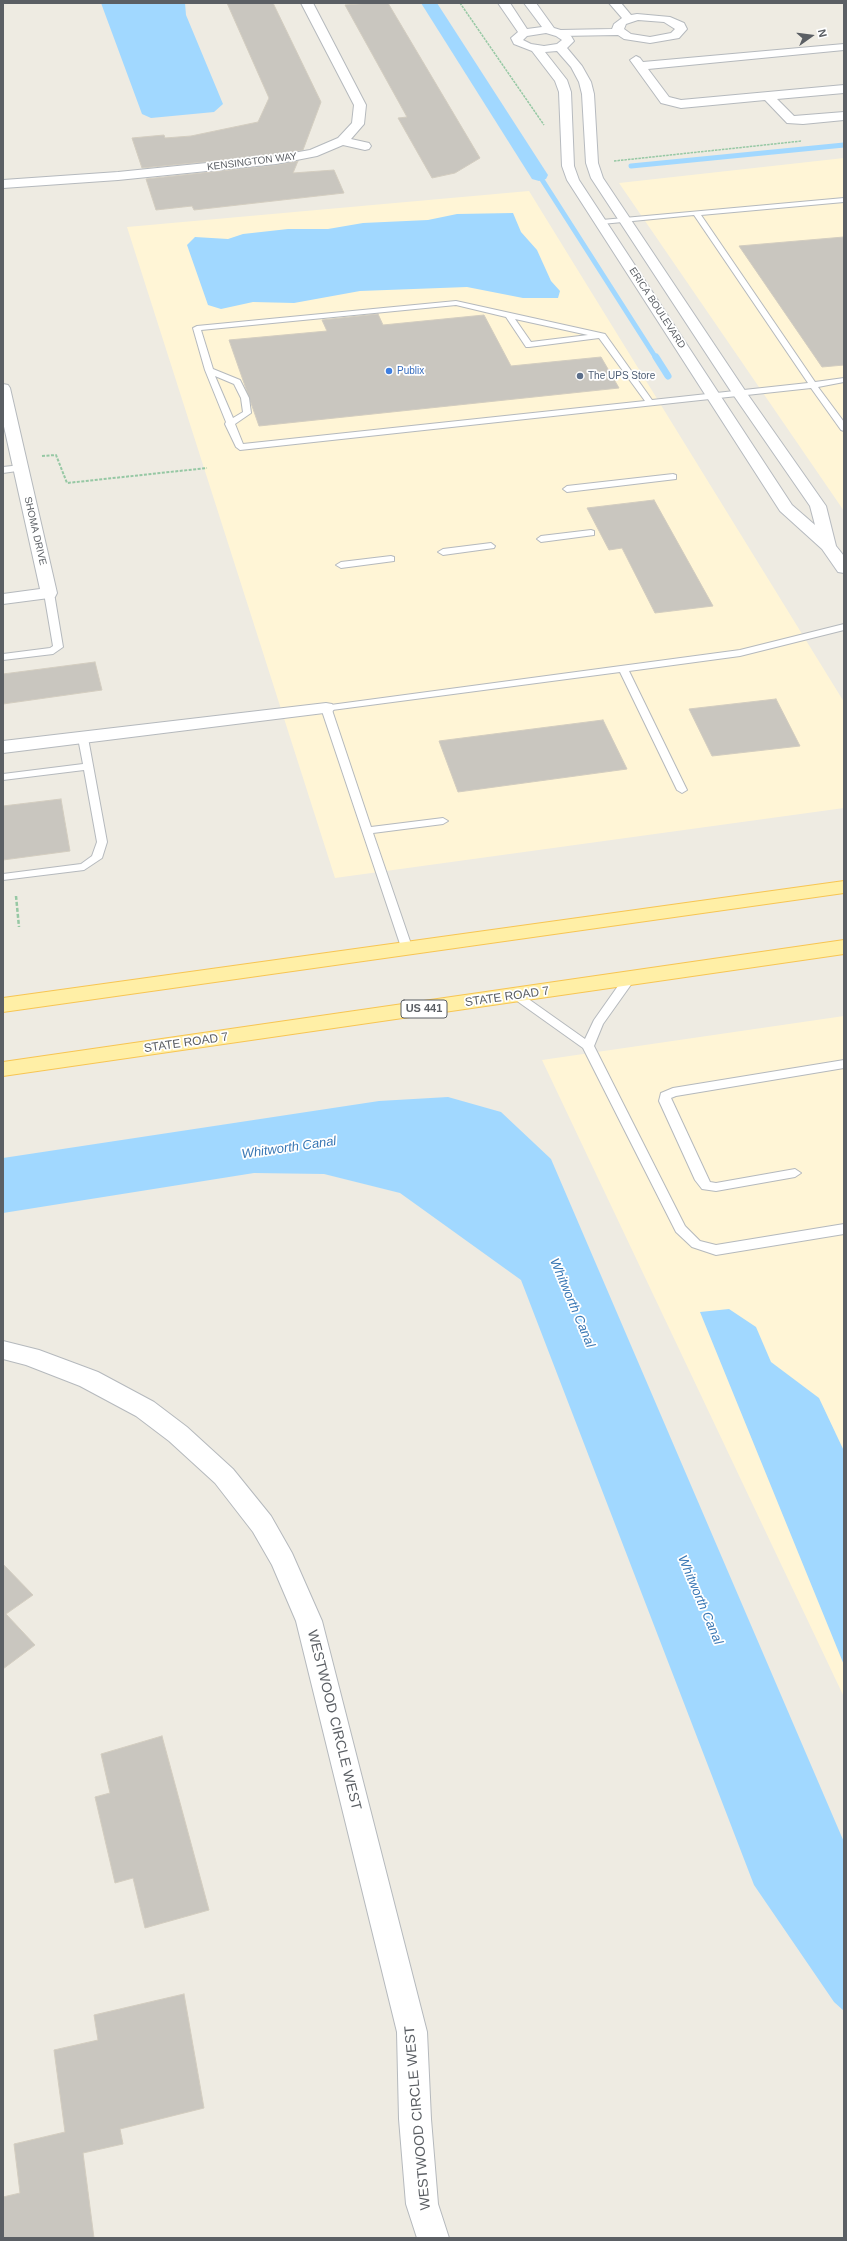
<!DOCTYPE html>
<style>
body{margin:0}
#map{position:relative;width:847px;height:2241px;overflow:hidden;background:#eeebe2;font-family:Helvetica,sans-serif}
canvas{display:block}
.frame{position:absolute;inset:0;border:4px solid #5b5f64;pointer-events:none}
.north{position:absolute;left:791px;top:16px;width:40px;height:40px;-webkit-text-stroke:3px #fff;paint-order:stroke;rotate:76deg;font-size:11px;font-weight:700;line-height:16px;text-align:center;color:#5b5f64}
.north::after{content:'';display:block;margin:auto;width:14px;height:18px;background:#5b5f64;clip-path:polygon(50% 0,100% 100%,50% 72%,0 100%)}
</style>
<div id="map">
<canvas width="847" height="2241"></canvas>
<div class="frame"></div>
<div class="north">N</div>
</div>
<script>
const context = document.querySelector('canvas').getContext('2d');
context.lineJoin = 'round';
function paint(path, color) { context.fillStyle = color; context.fill(path, 'evenodd'); }
const poly = rows => new Path2D(rows.map(r => 'M' + r).join(''));
function trace(path, color, width, dash) { context.strokeStyle = color; context.lineWidth = width; context.lineCap = dash ? 'butt' : 'round'; context.setLineDash(dash || []); context.stroke(path); }
function write(font, color, halo, rows, align = 'center') {
  context.font = font + ' Helvetica,sans-serif'; context.lineWidth = 3.5; context.setLineDash([]); context.textBaseline = 'middle'; context.strokeStyle = halo; context.fillStyle = color; for (const [text, x, y, turn = 0] of rows) {
    context.save(); context.translate(x, y); context.rotate((+turn || 0) * Math.PI / 180); context.textAlign = isNaN(turn) ? turn : align; if (halo) context.strokeText(text, 0, 0); context.fillText(text, 0, 0); context.restore();
  }
}
paint(poly([
 [844,158,844,511,619,183],
 [529,191,844,702,844,808,335,878,127,227],
 [844,1016,844,1697,542,1060]
]), '#fff5d6');
paint(poly([
 [101,3,185,3,186,15,223,104,214,112,151,118,142,114],
 [513,213,521,232,537,250,551,281,560,291,558,298,523,298,467,287,360,291,294,303,253,302,221,309,208,305,187,245,195,237,228,239,243,234,288,229,328,229,363,223,428,220,457,214],
 [448,1097,501,1112,551,1159,844,1842,844,2011,834,2002,754,1885,521,1280,400,1193,324,1174,254,1173,3,1213,3,1158,379,1101],
 [729,1309,756,1327,771,1362,819,1398,844,1451,844,1665,700,1312]
]), '#a1d8ff');
trace(poly([
 [631,166,844,145],
 [539,175,656,358]
]), '#a1d8ff', 5);
trace(poly([
 [656,357,668,376]
]), '#a1d8ff', 7);
paint(poly([
 [421,3,437,3,548,175,546,179,539,181,532,179,421,3]
]), '#a1d8ff');
const building = poly([
 [227,3,273,3,321,102,303,150,276,155,142,168,132,138,164,135,165,138,191,136,258,122,269,98,227,3],
 [372,3,388,3,480,158,455,173,432,178,398,118,407,117,345,5,372,3],
 [298,161,293,173,334,170,344,193,194,210,192,206,156,210,146,179,276,165,298,161],
 [844,237,844,365,822,367,739,246,844,237],
 [378,314,383,325,484,315,511,366,601,357,619,388,259,426,229,340,327,331,322,320,378,314],
 [654,500,713,606,655,613,622,548,609,550,587,508,654,500],
 [95,662,102,690,3,704,3,674,95,662],
 [776,699,800,746,712,756,689,709,776,699],
 [603,720,627,769,458,792,439,741,603,720],
 [61,799,70,851,3,860,3,806,61,799],
 [3,1564,33,1595,6,1614,35,1645,3,1669,3,1564],
 [162,1736,209,1910,145,1928,133,1878,115,1883,95,1797,110,1793,101,1754,162,1736],
 [184,1994,204,2108,120,2129,123,2144,83,2153,94,2238,3,2238,3,2197,20,2193,14,2144,65,2132,54,2050,98,2040,94,2015,184,1994]
]);
paint(building, '#c9c6bf');
trace(building, '#d3cdc0', 1);
const lane = poly([
 [844,198,844,202,701,215,815,382,844,378,844,382,818,387,844,422,844,431,841,430,811,388,240,450,236,447,225,424,226,422,205,370,193,328,197,326,456,301,605,334,652,400,808,383,694,215,602,224,598,222,602,220,844,198],
 [456,305,506,317,526,347,529,347,599,338,645,401,243,444,235,424,251,413,249,398,240,380,213,369,201,330,456,305],
 [515,319,588,335,531,342,515,319],
 [215,376,234,384,241,398,243,412,233,418,215,376],
 [21,465,24,466,24,470,3,473,3,467,21,465],
 [673,474,676,475,676,479,567,492,563,489,567,486,673,474],
 [591,530,594,531,594,535,541,542,537,539,541,536,591,530],
 [491,543,495,546,494,548,443,555,438,552,443,549,491,543],
 [391,556,394,557,394,561,341,568,336,565,341,562,391,556],
 [49,590,54,593,63,647,53,654,3,660,3,654,50,648,53,646,44,593,49,590],
 [844,624,844,630,740,656,629,671,687,790,682,793,677,790,620,672,332,710,371,827,443,818,448,821,443,824,373,833,412,947,406,951,402,950,321,708,323,706,740,650,844,624],
 [83,735,88,738,107,842,102,858,84,870,3,880,3,874,81,864,92,856,97,842,84,770,3,780,3,774,83,764,78,738,83,735],
 [629,975,635,979,603,1024,594,1046,685,1226,700,1241,716,1245,844,1224,844,1234,716,1255,692,1247,676,1232,583,1048,510,996,516,992,520,993,585,1039,594,1020,625,976,629,975],
 [844,1060,844,1068,676,1096,671,1098,710,1182,716,1183,795,1169,801,1173,795,1177,716,1191,702,1189,695,1180,659,1101,661,1093,673,1088,844,1060]
]);
const street = poly([
 [301,3,313,3,366,105,364,124,351,139,369,143,371,146,369,149,365,150,343,145,317,156,276,164,118,180,3,188,3,180,118,172,276,156,310,150,338,138,352,123,354,105,301,3],
 [609,3,621,3,631,15,637,14,670,17,684,23,687,29,679,38,650,43,624,39,618,35,560,36,554,33,560,30,612,29,614,24,622,18,609,3],
 [638,20,664,22,675,29,671,33,650,37,631,34,624,29,626,24,638,20],
 [844,44,844,50,648,69,669,97,681,100,844,85,844,93,777,99,794,116,844,112,844,120,803,124,787,123,765,100,681,108,661,103,630,60,636,56,640,58,643,62,844,44],
 [3,384,8,385,10,388,57,593,55,597,49,598,3,604,3,594,40,589,3,422,3,384],
 [326,703,332,704,335,708,332,712,3,753,3,741,326,703],
 [3,1341,39,1350,98,1372,154,1402,187,1427,233,1469,271,1516,292,1553,322,1621,427,2032,431,2119,438,2204,449,2238,417,2238,406,2204,399,2119,397,2032,296,1621,272,1565,253,1532,215,1483,169,1441,136,1416,80,1386,26,1365,3,1359,3,1341]
]);
const secondary = poly([
 [498,3,510,3,527,29,542,27,524,3,536,3,554,28,564,31,571,36,574,41,567,48,582,66,591,82,594,94,598,163,603,178,746,392,826,506,836,546,844,556,844,573,838,572,822,549,780,511,567,180,562,166,559,92,555,81,532,51,514,44,511,38,518,32,498,3],
 [546,33,556,36,562,40,557,44,544,46,531,44,523,40,527,36,546,33],
 [557,51,571,67,579,82,582,94,586,163,591,178,732,393,810,506,815,525,792,505,579,180,574,166,571,92,567,80,545,52,557,51]
]);
const primary = poly([
 [844,881,844,893,3,1012,3,998,844,881],
 [844,940,844,954,3,1076,3,1062,844,940]
]);
trace(lane, '#b5b9bd', 2);
trace(street, '#b5b9bd', 2);
trace(secondary, '#b6babf', 2);
trace(primary, '#f7c553', 2);
trace(poly([
 [460,3,544,125],
 [614,161,802,141]
]), '#96c8a4', 1.5, [2.5, 1]);
trace(poly([
 [42,456,56,455,67,483,207,468]
]), '#96c8a4', 2, [3, 1.5]);
trace(poly([
 [16,896,19,927]
]), '#96c8a4', 2.5, [4, 2]);
paint(lane, '#fff');
paint(street, '#fff');
paint(secondary, '#fff');
paint(primary, '#ffefa6');
for (const [x, y, r, color] of [
 [389,371,4,"#3f7fe0"],
 [580,376,4,"#5c6f8a"]
]) { const dot = new Path2D(); dot.arc(x, y, r, 0, 2 * Math.PI); context.fillStyle = color; context.fill(dot); trace(dot, '#fff', 1.5); }
write('10px', '#5b5f64', '#fff', [
 ["KENSINGTON WAY",252,162,-7],
 ["ERICA BOULEVARD",657,308,57],
 ["SHOMA DRIVE",35,531,77]
]);
write('10px', '#366cbe', '#fff', [
 ["Publix",397,371]
], 'left');
write('10px', '#4e5e75', '#fff', [
 ["The UPS Store",588,376]
], 'left');
for (const [x, y, w] of [
 [424,1009,46]
]) { const box = new Path2D(); box.roundRect(x - w / 2, y - 9, w, 18, 3); context.fillStyle = '#fff'; context.fill(box); trace(box, '#5b5f64', 1); }
write('bold 11px', '#5b5f64', null, [
 ["US 441",424,1009]
]);
write('12px', '#5b5f64', '#fff', [
 ["STATE ROAD 7",507,997,-8],
 ["STATE ROAD 7",186,1043,-8]
]);
write('italic 13px', '#3a78b5', '#fff', [
 ["Whitworth Canal",289,1148,-8],
 ["Whitworth Canal",572,1303,67],
 ["Whitworth Canal",700,1600,67]
]);
write('14px', '#5b5f64', '#fff', [
 ["WESTWOOD CIRCLE WEST",334,1720,76],
 ["WESTWOOD CIRCLE WEST",418,2118,-95]
]);
</script>
